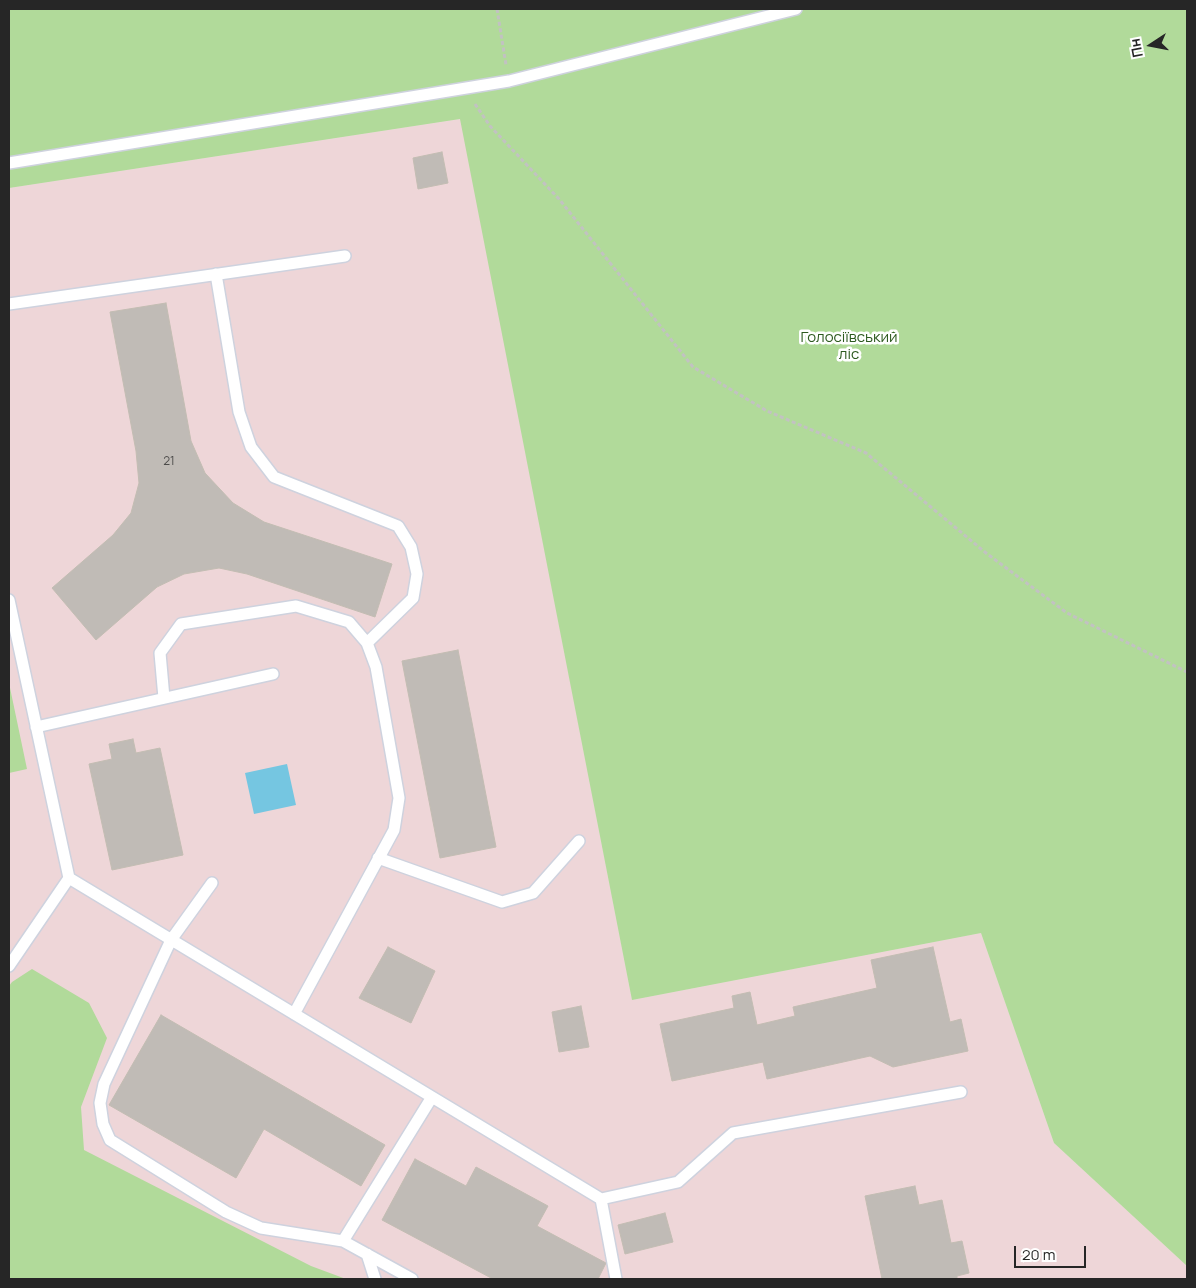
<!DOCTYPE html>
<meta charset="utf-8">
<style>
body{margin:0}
#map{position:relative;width:1196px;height:1288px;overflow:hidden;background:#e8e1d9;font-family:Manrope,sans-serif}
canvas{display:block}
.frame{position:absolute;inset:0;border:10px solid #262626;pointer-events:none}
.north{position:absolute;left:1126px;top:20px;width:50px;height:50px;-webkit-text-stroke:4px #fff;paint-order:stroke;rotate:259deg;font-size:14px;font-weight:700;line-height:20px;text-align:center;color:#262626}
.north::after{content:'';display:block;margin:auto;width:18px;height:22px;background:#262626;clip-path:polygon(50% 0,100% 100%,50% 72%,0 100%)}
.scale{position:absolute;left:1014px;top:1246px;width:72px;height:22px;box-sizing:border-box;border:2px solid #262626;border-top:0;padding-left:6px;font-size:15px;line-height:18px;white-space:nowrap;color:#262626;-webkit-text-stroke:4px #fff;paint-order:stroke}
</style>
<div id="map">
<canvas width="1196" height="1288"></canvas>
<div class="frame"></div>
<div class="north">Пн</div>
<div class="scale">20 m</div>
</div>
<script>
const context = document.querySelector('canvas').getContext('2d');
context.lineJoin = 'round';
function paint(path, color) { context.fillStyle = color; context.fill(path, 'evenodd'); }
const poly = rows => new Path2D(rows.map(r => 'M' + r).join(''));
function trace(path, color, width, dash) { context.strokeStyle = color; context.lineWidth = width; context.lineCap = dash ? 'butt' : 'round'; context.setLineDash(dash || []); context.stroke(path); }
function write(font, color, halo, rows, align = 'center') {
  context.font = font + ' Manrope,sans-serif'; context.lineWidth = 5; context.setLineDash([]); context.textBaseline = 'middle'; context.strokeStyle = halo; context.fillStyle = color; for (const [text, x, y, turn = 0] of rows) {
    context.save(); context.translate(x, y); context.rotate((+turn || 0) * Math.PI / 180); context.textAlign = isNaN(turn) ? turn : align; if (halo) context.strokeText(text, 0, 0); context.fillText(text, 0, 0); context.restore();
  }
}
paint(poly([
 [461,119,632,1000,981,933,1054,1143,1187,1266,1187,1279,9,1279,9,188]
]), '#eed6d8');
paint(poly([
 [9,9,1187,9,1187,1266,1054,1143,981,933,632,1000,460,119,9,188],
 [9,683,27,769,9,773],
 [32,969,89,1003,107,1038,81,1107,84,1150,311,1266,346,1279,9,1279,9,986,12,982]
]), '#b1da9a');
paint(poly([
 [287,764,296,805,254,814,245,773]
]), '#75c6e1');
const building = poly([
 [442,152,448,183,418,189,413,158,442,152],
 [166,303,191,441,205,473,233,503,264,522,392,564,375,617,247,574,219,568,184,574,157,587,96,640,52,588,113,535,131,513,139,483,136,451,110,312,166,303],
 [458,650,496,847,440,858,402,661,458,650],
 [133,739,136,753,160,748,183,855,112,870,89,764,112,759,109,744,133,739],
 [388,947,435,971,411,1023,359,998,388,947],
 [933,947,950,1022,961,1019,968,1051,893,1067,870,1056,767,1079,763,1062,672,1081,660,1024,734,1008,732,996,750,992,757,1025,795,1016,793,1007,877,988,871,960,933,947],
 [581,1006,589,1047,559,1052,552,1012,581,1006],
 [161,1015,385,1145,361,1186,264,1129,236,1178,109,1105,161,1015],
 [415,1159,466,1186,476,1167,548,1206,537,1226,606,1263,598,1279,493,1279,382,1220,415,1159],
 [915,1186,919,1205,942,1200,951,1243,962,1241,969,1273,957,1276,957,1279,882,1279,865,1196,915,1186],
 [665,1213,673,1242,625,1254,618,1225,665,1213]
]);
paint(building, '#c0bbb6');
trace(building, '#c3bdb3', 1);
const lane = poly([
 [9,163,509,81,796,9],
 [216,274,239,412,251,447,274,477,398,526,411,547,417,574,413,598,367,643],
 [9,304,345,256],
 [9,600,69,878,9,966],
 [164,698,160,653,181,624,296,606,349,622,367,643,376,667,399,798,394,830,294,1014],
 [36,727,273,674],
 [378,858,502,902,533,893,579,841],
 [69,878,601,1199,678,1182,733,1133,961,1092],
 [212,883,171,940,104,1084,100,1103,103,1124,110,1140,226,1212,261,1228,343,1241,412,1279],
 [601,1199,616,1279],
 [343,1241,432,1097],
 [367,1254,375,1279]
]);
trace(lane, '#ced2de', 14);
trace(poly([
 [497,9,506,65],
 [475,104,490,126,559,199,693,367,767,411,866,453,986,553,1067,613,1187,672]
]), '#c2c2c2', 3, [4, 2.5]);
trace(lane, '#fff', 11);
write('12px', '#4c4b4a', null, [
 ["21",169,462]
]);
write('15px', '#2d5a1f', '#fff', [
 ["Голосіївський",849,338],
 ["ліс",849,355]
]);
</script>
